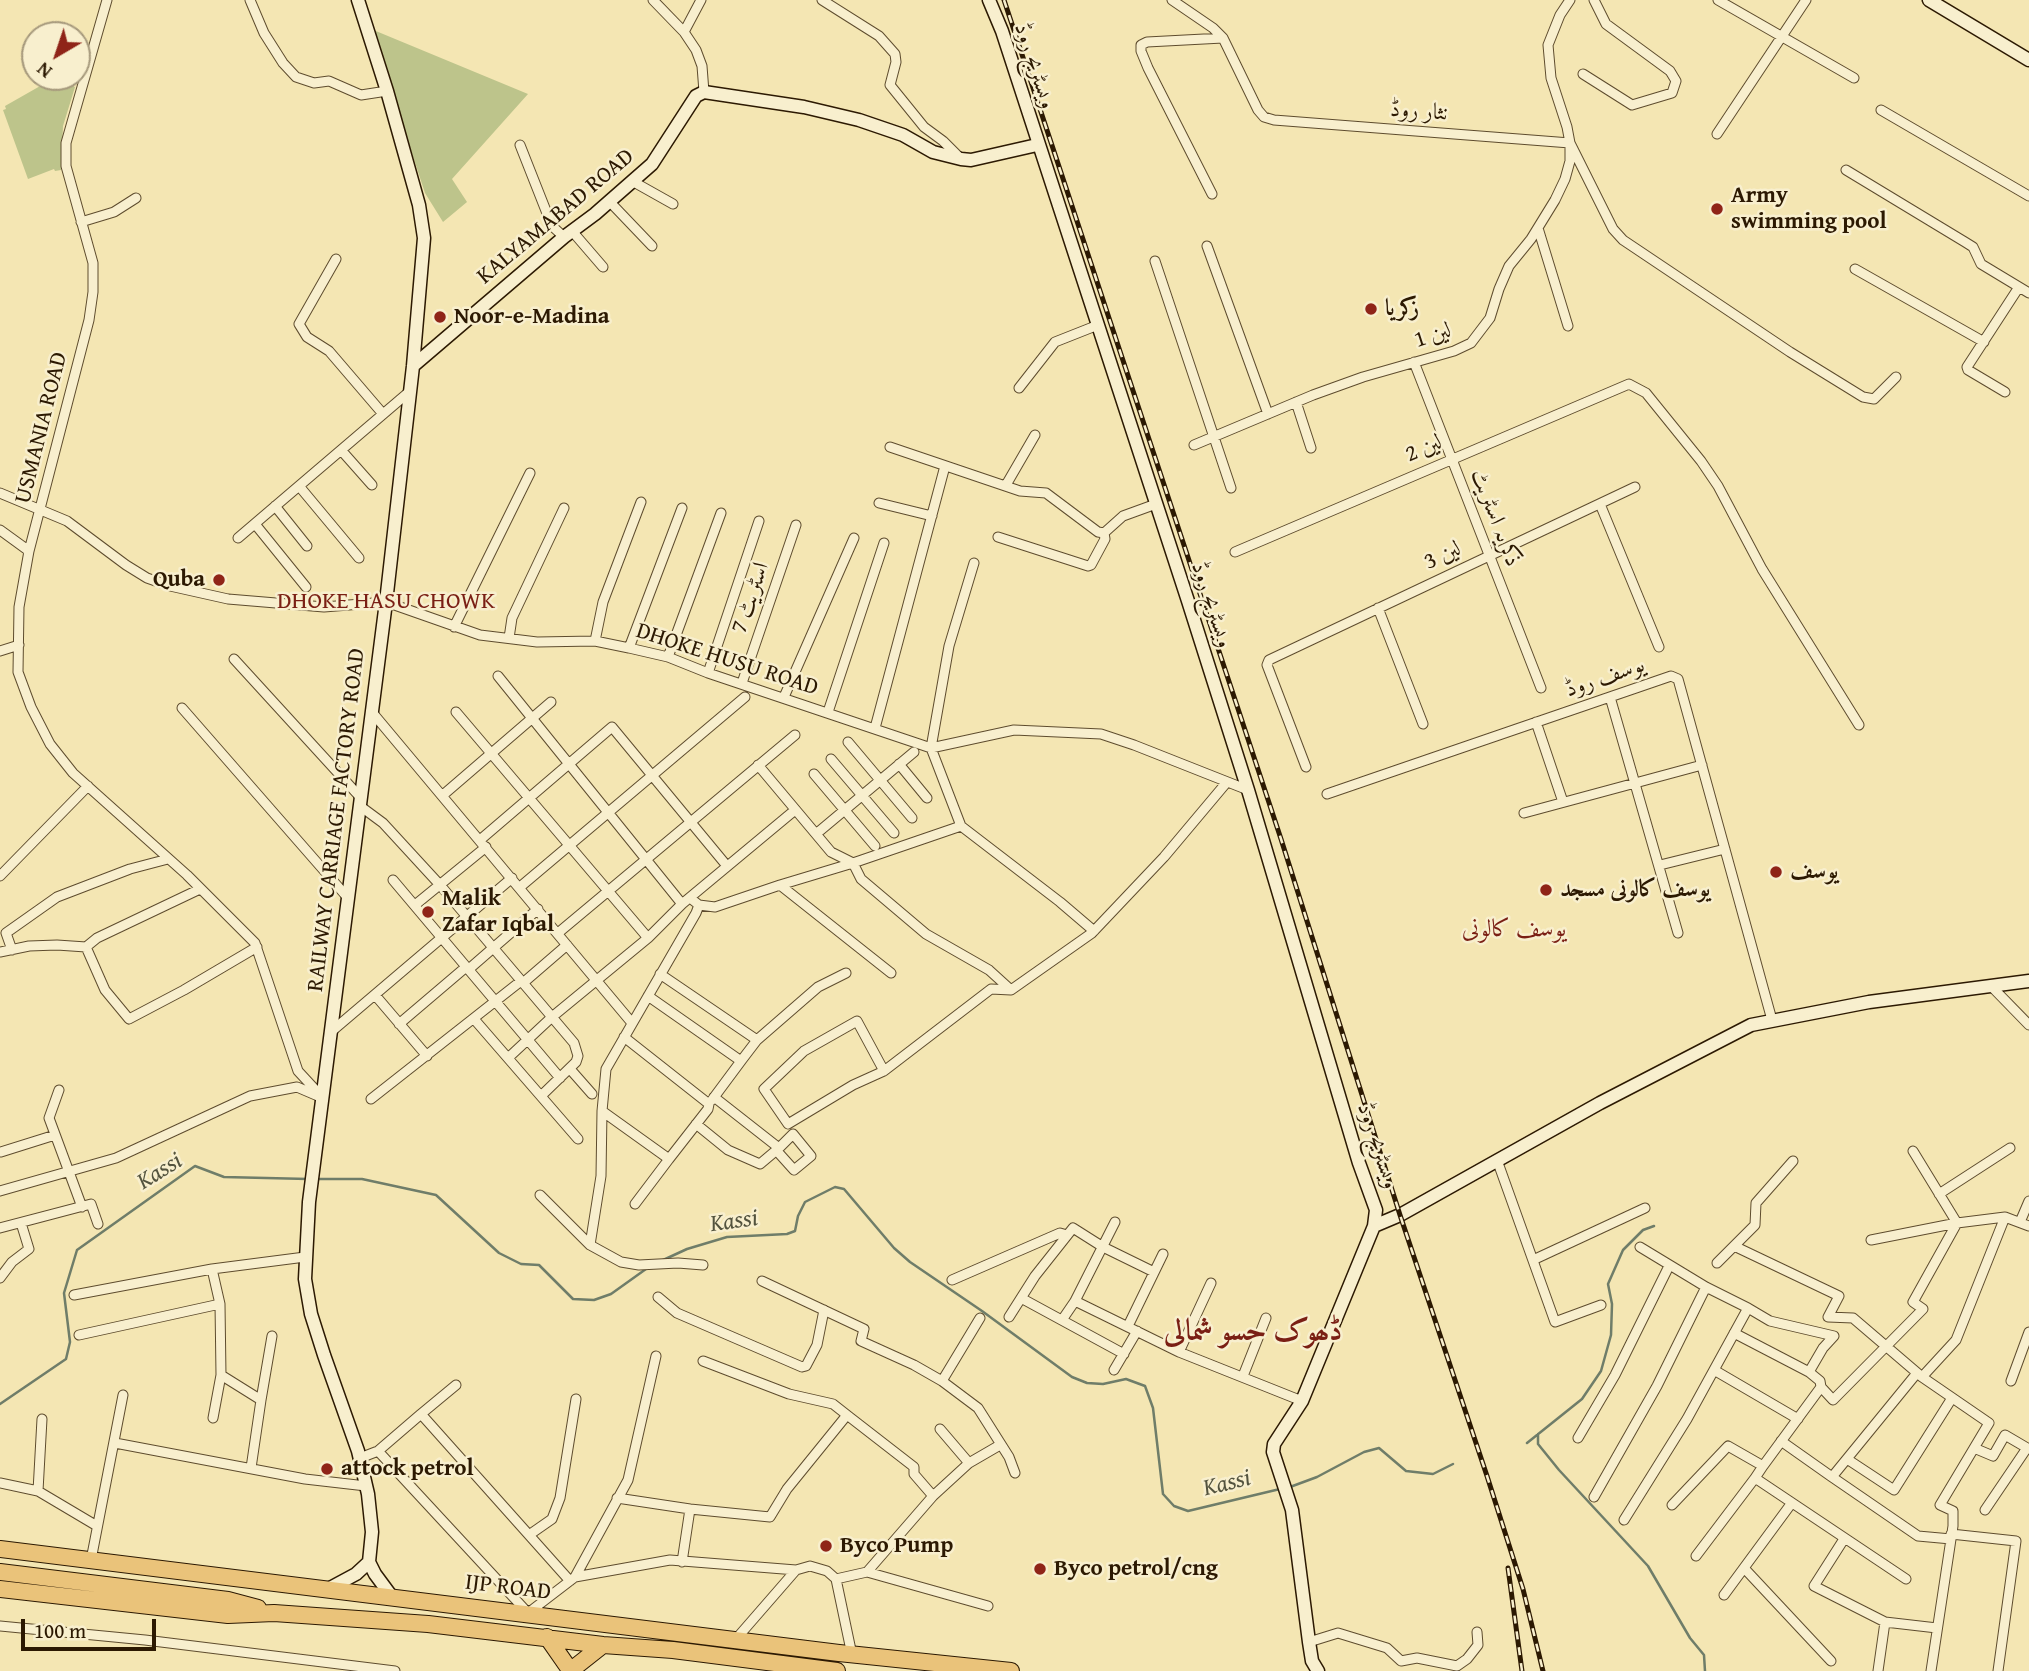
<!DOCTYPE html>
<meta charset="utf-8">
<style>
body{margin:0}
#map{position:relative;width:2029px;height:1671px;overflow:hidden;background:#f4e6b3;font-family:"Gentium Book Plus",serif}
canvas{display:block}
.north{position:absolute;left:21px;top:21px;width:70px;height:70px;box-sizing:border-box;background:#f8efce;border:2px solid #a6997c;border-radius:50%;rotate:219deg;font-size:19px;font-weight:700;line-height:28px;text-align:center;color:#2c1902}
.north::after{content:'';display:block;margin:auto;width:24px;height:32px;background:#8f2418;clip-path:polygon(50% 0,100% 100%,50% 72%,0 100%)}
.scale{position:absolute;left:21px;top:1619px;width:135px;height:32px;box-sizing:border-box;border:4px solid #2c1902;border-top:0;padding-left:9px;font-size:21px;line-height:24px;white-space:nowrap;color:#2c1902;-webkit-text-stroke:5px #f8efce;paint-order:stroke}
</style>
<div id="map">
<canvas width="2029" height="1671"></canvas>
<div class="north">N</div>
<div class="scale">100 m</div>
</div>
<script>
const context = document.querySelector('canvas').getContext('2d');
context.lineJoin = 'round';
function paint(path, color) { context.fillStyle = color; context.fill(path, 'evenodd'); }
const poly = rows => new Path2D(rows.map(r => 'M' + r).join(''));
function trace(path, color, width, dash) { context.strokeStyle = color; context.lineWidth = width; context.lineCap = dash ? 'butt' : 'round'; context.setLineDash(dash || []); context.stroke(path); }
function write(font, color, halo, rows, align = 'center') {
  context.font = font + ' "Gentium Book Plus",Amiri,serif'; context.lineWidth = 5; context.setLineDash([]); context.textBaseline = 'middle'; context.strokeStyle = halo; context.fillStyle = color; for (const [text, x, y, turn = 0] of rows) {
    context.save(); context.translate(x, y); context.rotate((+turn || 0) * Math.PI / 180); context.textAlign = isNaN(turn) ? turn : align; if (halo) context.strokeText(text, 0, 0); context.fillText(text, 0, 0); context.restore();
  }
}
paint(poly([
 [371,29,528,94,452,179,467,202,443,222,425,193],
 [56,77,69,78,67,83,75,87,63,126,61,170,55,171,54,169,28,179,3,110,6,109,5,106]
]), '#bdc48b');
trace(poly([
 [315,1179,362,1179,436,1195,499,1253,521,1264,539,1265,573,1299,594,1300,611,1294,646,1269],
 [661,1261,687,1249,727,1237,787,1234,795,1231,798,1216,805,1202,835,1187,844,1189,894,1248,910,1262,982,1311,1072,1377,1087,1383,1103,1384,1126,1379,1145,1386,1153,1408,1163,1494,1174,1506,1188,1511,1280,1489],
 [0,1404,66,1359,70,1342,64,1293,77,1250,195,1166,224,1177,308,1179],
 [1538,1434,1538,1444,1559,1470,1648,1566,1690,1638,1704,1655,1705,1671],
 [1527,1443,1582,1399,1601,1371,1611,1335,1612,1304,1608,1284,1623,1250,1643,1230,1654,1226],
 [1290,1487,1317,1477,1364,1452,1379,1448,1406,1471,1433,1474,1453,1464]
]), '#6f7d69', 2.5);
const street = poly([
 [107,0,66,143,66,166,93,263,93,292,89,320,29,551,19,607,18,672,31,707,50,744,73,773,187,875,255,943,298,1071,323,1098],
 [250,0,264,33,283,63,296,77,314,83,329,81,361,95,387,91],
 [653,0,684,32,696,50,702,66,704,92],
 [822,0,879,36,895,54,896,62,890,85,924,127,943,141,960,158],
 [1172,0,1213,28,1223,38,1258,110,1264,117,1274,120,1570,143],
 [1570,0,1560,15,1548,45,1551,78,1567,127,1570,143,1613,229,1623,240,1790,352,1863,397,1874,399,1896,377],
 [1718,0,1854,78],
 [684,32,701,0],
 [1583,74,1632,105,1672,93,1676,81,1670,71,1606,24,1594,0],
 [1881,110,2029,196],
 [1717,134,1806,0],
 [520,145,552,226,564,237],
 [1846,170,1965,242,1973,247,1981,264,2029,293],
 [632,181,673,204],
 [1212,194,1148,68,1141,51,1141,45,1147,42,1223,38],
 [609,201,652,246],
 [81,222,114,212,136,198],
 [1538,228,1568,326],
 [572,231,603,267],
 [1207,246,1268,414],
 [336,259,299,324,307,337,329,351,383,414],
 [1155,261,1231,488],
 [1855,269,1984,342],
 [1414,362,1541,688],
 [1019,388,1055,342,1098,325],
 [2005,392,1968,370,1967,367,2019,287],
 [1296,402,1311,448],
 [1194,445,1313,395,1363,377,1454,351,1471,343,1490,318,1499,289,1509,266,1531,239,1555,200,1565,179,1570,161,1570,145],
 [890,447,1020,491,1046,493,1098,532,1104,533],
 [341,450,372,485],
 [1006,485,1035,435],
 [299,486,359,558],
 [0,493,67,521,126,565,147,578,170,586,228,599,324,607,386,602,480,635,537,642,595,641,629,648,668,657,708,673,931,748,1014,730,1101,734,1134,745,1248,790],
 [879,503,932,516],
 [1600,504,1659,647],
 [275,506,307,546],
 [255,524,306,587],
 [0,530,29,551],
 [998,537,1088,566,1091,565,1105,539,1104,533,1123,516,1156,504],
 [238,538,409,392],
 [1235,552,1629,384,1646,393,1701,461,1718,486,1762,569,1859,725],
 [1378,608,1423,724],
 [454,627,530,473],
 [509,638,512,618,564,508],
 [595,641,603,602,641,502],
 [629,648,682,508],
 [0,651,19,645],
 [668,657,721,513],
 [234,659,361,798],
 [708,673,759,521],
 [498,676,682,904],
 [742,683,796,525],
 [784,697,854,538],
 [1610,697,1678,933],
 [182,708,348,898],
 [371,711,632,1023],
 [456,712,648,938],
 [828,712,884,543],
 [1536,722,1563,802],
 [875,728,945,466],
 [848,742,912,818],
 [831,759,894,833],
 [899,764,927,798],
 [758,765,831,852,853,863,961,826,931,748,949,646,974,563],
 [1306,767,1267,665,1269,660,1635,487],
 [814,774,875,846],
 [1327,794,1671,676,1678,679,1772,1020],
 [443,795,551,702],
 [360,806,383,823,440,885,574,1043,578,1056,576,1062,541,1096],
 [1524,813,1702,765],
 [961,826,1060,902,1094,931],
 [816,834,914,752],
 [480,840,612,727,727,866],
 [1660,865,1725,849],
 [0,876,88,786],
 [393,880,560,1078],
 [780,885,853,863,861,879,926,934,989,970,1011,990],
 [520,887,745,697],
 [200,889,97,938,86,947,105,990,129,1019,184,990,257,947],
 [415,905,486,847],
 [699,905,715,907,780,885,891,973],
 [558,933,795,735],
 [12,950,6,933,57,897,130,869,168,859],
 [0,952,29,946,57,945,86,947],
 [469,969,538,909],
 [660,974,757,1040,741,1061],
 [523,983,567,945],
 [1992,987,2029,1025],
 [375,995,427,1056],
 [648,996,741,1061,712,1100],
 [474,1019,578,1139],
 [399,1024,466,967],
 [332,1031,512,878],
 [624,1037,709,1104,708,1109,669,1159],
 [757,1040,818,987,846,973],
 [508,1058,552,1017,648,938,682,904,795,810],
 [570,1069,592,1094],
 [884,1071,857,1021,804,1051,764,1089,788,1124,853,1085,884,1071,991,989,1011,990,1092,933,1164,857,1227,782],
 [59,1090,49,1118,82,1207],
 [371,1099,521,981],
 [602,1111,669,1159,635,1204],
 [696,1124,728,1150,760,1164,779,1148,714,1097],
 [776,1150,794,1170,811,1156,793,1134,779,1148],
 [1,1152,55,1135],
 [1497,1160,1555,1322,1601,1305],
 [0,1191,116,1158,250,1096,297,1087,318,1096],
 [1939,1194,2010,1148],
 [540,1195,590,1245,621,1262,639,1265,678,1263,703,1265],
 [1115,1222,1075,1301,1179,1352,1302,1401],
 [2020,1222,2029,1201],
 [0,1228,91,1204,98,1224],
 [1871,1240,1957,1223,2005,1217,2029,1226],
 [590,1245,601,1176,602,1111,606,1069,696,913,699,905,690,898],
 [1734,1246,1839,1296,1828,1317,1853,1318,1922,1377,1989,1423,1940,1505,1953,1511,1953,1526,1931,1671],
 [1640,1247,1706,1287,1748,1308],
 [1533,1260,1645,1208],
 [1717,1263,1755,1225,1756,1203,1793,1161],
 [212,1269,305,1257],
 [0,1278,12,1262,29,1249,21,1223],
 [952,1280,1060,1233,1067,1235],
 [762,1281,864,1329,861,1341,914,1365,942,1381,978,1408,1009,1457,1015,1473],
 [74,1295,212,1269,220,1304,221,1375,261,1400,251,1468],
 [658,1297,677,1313,802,1367,806,1366,817,1345,824,1310],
 [1021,1298,1124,1354],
 [1009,1317,1035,1276,1073,1228,1103,1247,1154,1272],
 [1062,1320,1075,1301],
 [1128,1326,1163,1254],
 [1734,1333,1809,1372,1820,1381,1821,1387],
 [79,1335,220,1304],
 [1179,1352,1211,1283],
 [1114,1370,1137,1331],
 [1714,1370,1798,1419],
 [1243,1376,1266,1318],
 [1922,1377,1956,1340,2005,1217],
 [942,1381,980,1318],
 [2011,1381,2029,1332],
 [261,1400,272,1336],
 [421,1414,456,1385],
 [847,1415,914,1467,914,1474,933,1496],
 [213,1418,221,1375],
 [940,1429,969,1463],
 [1578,1438,1615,1375,1669,1266],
 [1781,1441,1832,1477,1917,1373],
 [115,1443,305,1479,366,1486],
 [1974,1448,1993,1456,2005,1435,2029,1449],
 [378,1451,528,1613,575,1577,670,1560,796,1570],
 [360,1458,378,1451,421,1414,570,1581],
 [1847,1459,1894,1490,1952,1398],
 [1763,1466,1821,1387,1833,1400,1923,1309,1913,1302,1957,1223,1913,1151],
 [1832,1477,1918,1536,1951,1539],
 [0,1483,38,1491,97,1526],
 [38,1491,42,1419],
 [1594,1497,1657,1386,1706,1287],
 [617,1498,690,1509,770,1517,787,1489,847,1415,833,1404,789,1394,703,1361],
 [1672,1505,1728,1446,1763,1466,1755,1478],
 [1985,1510,2027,1448],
 [1624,1520,1687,1419,1748,1308,1770,1321,1834,1336,1823,1348,1809,1372],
 [1951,1534,2016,1541,1998,1671],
 [529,1535,552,1519,560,1498,576,1399],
 [1844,1539,1814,1586,1885,1622,1937,1628],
 [1696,1556,1755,1478,1906,1579],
 [91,1560,123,1395],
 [682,1562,690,1509],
 [1744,1568,1831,1661],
 [867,1572,933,1496,969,1463,1000,1445],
 [575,1577,628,1480,656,1356],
 [836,1579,867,1572,988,1606],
 [1724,1595,1791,1504],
 [0,1626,145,1640,395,1671],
 [736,1639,796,1570,810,1566,827,1571,836,1579,852,1655],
 [1309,1642,1338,1633,1387,1648,1401,1661,1417,1658,1457,1666,1467,1659,1478,1645,1477,1632],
 [1878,1671,1885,1622]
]);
const secondary = poly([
 [358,0,387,91,419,205,424,238,413,366,386,602,309,1202,305,1279,311,1314,324,1355,358,1451,368,1494,372,1532,369,1562,375,1574,392,1597],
 [989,0,1002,31,1188,601,1248,790,1359,1163,1376,1210,1374,1226,1302,1401,1274,1444,1273,1452,1292,1510,1309,1642,1312,1661,1318,1671],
 [1929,0,2029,60],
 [413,366,564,237,595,214,652,164,696,96,704,92,804,107,859,120,903,135,933,152,961,159,971,160,1037,145],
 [1374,1226,1400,1215,1600,1103,1751,1025,1869,1002,2029,981],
 [330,1588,356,1574,369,1562]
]);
const highway = poly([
 [0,1549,839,1653,1011,1671],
 [0,1572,228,1600,258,1608],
 [0,1589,228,1615,274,1613,428,1624,603,1645,673,1650,837,1671],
 [547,1637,570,1670],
 [570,1671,603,1645]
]);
trace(street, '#5e4c2e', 11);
trace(secondary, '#2c1902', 15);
trace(highway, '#2c1902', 18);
trace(street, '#f8efce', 9);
trace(secondary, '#f8efce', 12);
trace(highway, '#eac37a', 16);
const rail = poly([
 [1004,0,1281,839,1400,1215,1487,1476,1523,1589,1543,1671],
 [1508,1568,1522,1671]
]);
trace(rail, '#2c1902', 5);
trace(rail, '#f8efce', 2.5, [8]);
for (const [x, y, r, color] of [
 [1717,209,7,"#8f2418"],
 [1371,309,7,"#8f2418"],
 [440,317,7,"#8f2418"],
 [219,580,7,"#8f2418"],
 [1776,872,7,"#8f2418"],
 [1546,890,7,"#8f2418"],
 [428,912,7,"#8f2418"],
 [327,1469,7,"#8f2418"],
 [826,1546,7,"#8f2418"],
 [1040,1569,7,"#8f2418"]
]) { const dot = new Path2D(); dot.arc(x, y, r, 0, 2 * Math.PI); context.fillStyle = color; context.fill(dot); trace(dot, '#f8efce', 2.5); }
write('23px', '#2c1902', '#f8efce', [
 ["ویسٹریج روڈ",1034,66,72],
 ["نثار روڈ",1419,112,4],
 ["KALYAMABAD ROAD",556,217,-40],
 ["لین 1",1433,336,-18],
 ["USMANIA ROAD",42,428,-76],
 ["لین 2",1424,449,-23],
 ["ذکریہ اسٹریٹ",1495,518,69],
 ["لین 3",1443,556,-25],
 ["اسٹریٹ 7",751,598,-71],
 ["ویسٹریج روڈ",1211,605,72],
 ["DHOKE HUSU ROAD",727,660,18],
 ["یوسف روڈ",1605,678,-19],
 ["RAILWAY CARRIAGE FACTORY ROAD",337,820,-83],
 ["ویسٹریج روڈ",1377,1146,72],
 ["IJP ROAD",508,1588,7]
]);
write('bold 23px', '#2c1902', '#f8efce', [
 ["Army",1731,196],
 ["swimming pool",1731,222],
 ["زکریا",1385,309],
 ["Noor-e-Madina",454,317],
 ["Quba",205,580,"right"],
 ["یوسف",1790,872],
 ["یوسف کالونی مسجد",1560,890],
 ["Malik",442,899],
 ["Zafar Iqbal",442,925],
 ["attock petrol",341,1469],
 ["Byco Pump",840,1546],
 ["Byco petrol/cng",1054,1569]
], 'left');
write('24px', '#7a1f14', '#f8efce', [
 ["DHOKE HASU CHOWK",386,602],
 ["یوسف کالونی",1514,930]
]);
write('italic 24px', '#53533e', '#f8efce', [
 ["Kassi",160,1172,-32],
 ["Kassi",734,1222,-8],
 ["Kassi",1227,1484,-14]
]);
write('bold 30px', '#7a1f14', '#f8efce', [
 ["ڈھوک حسو شمالی",1253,1332]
]);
</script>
